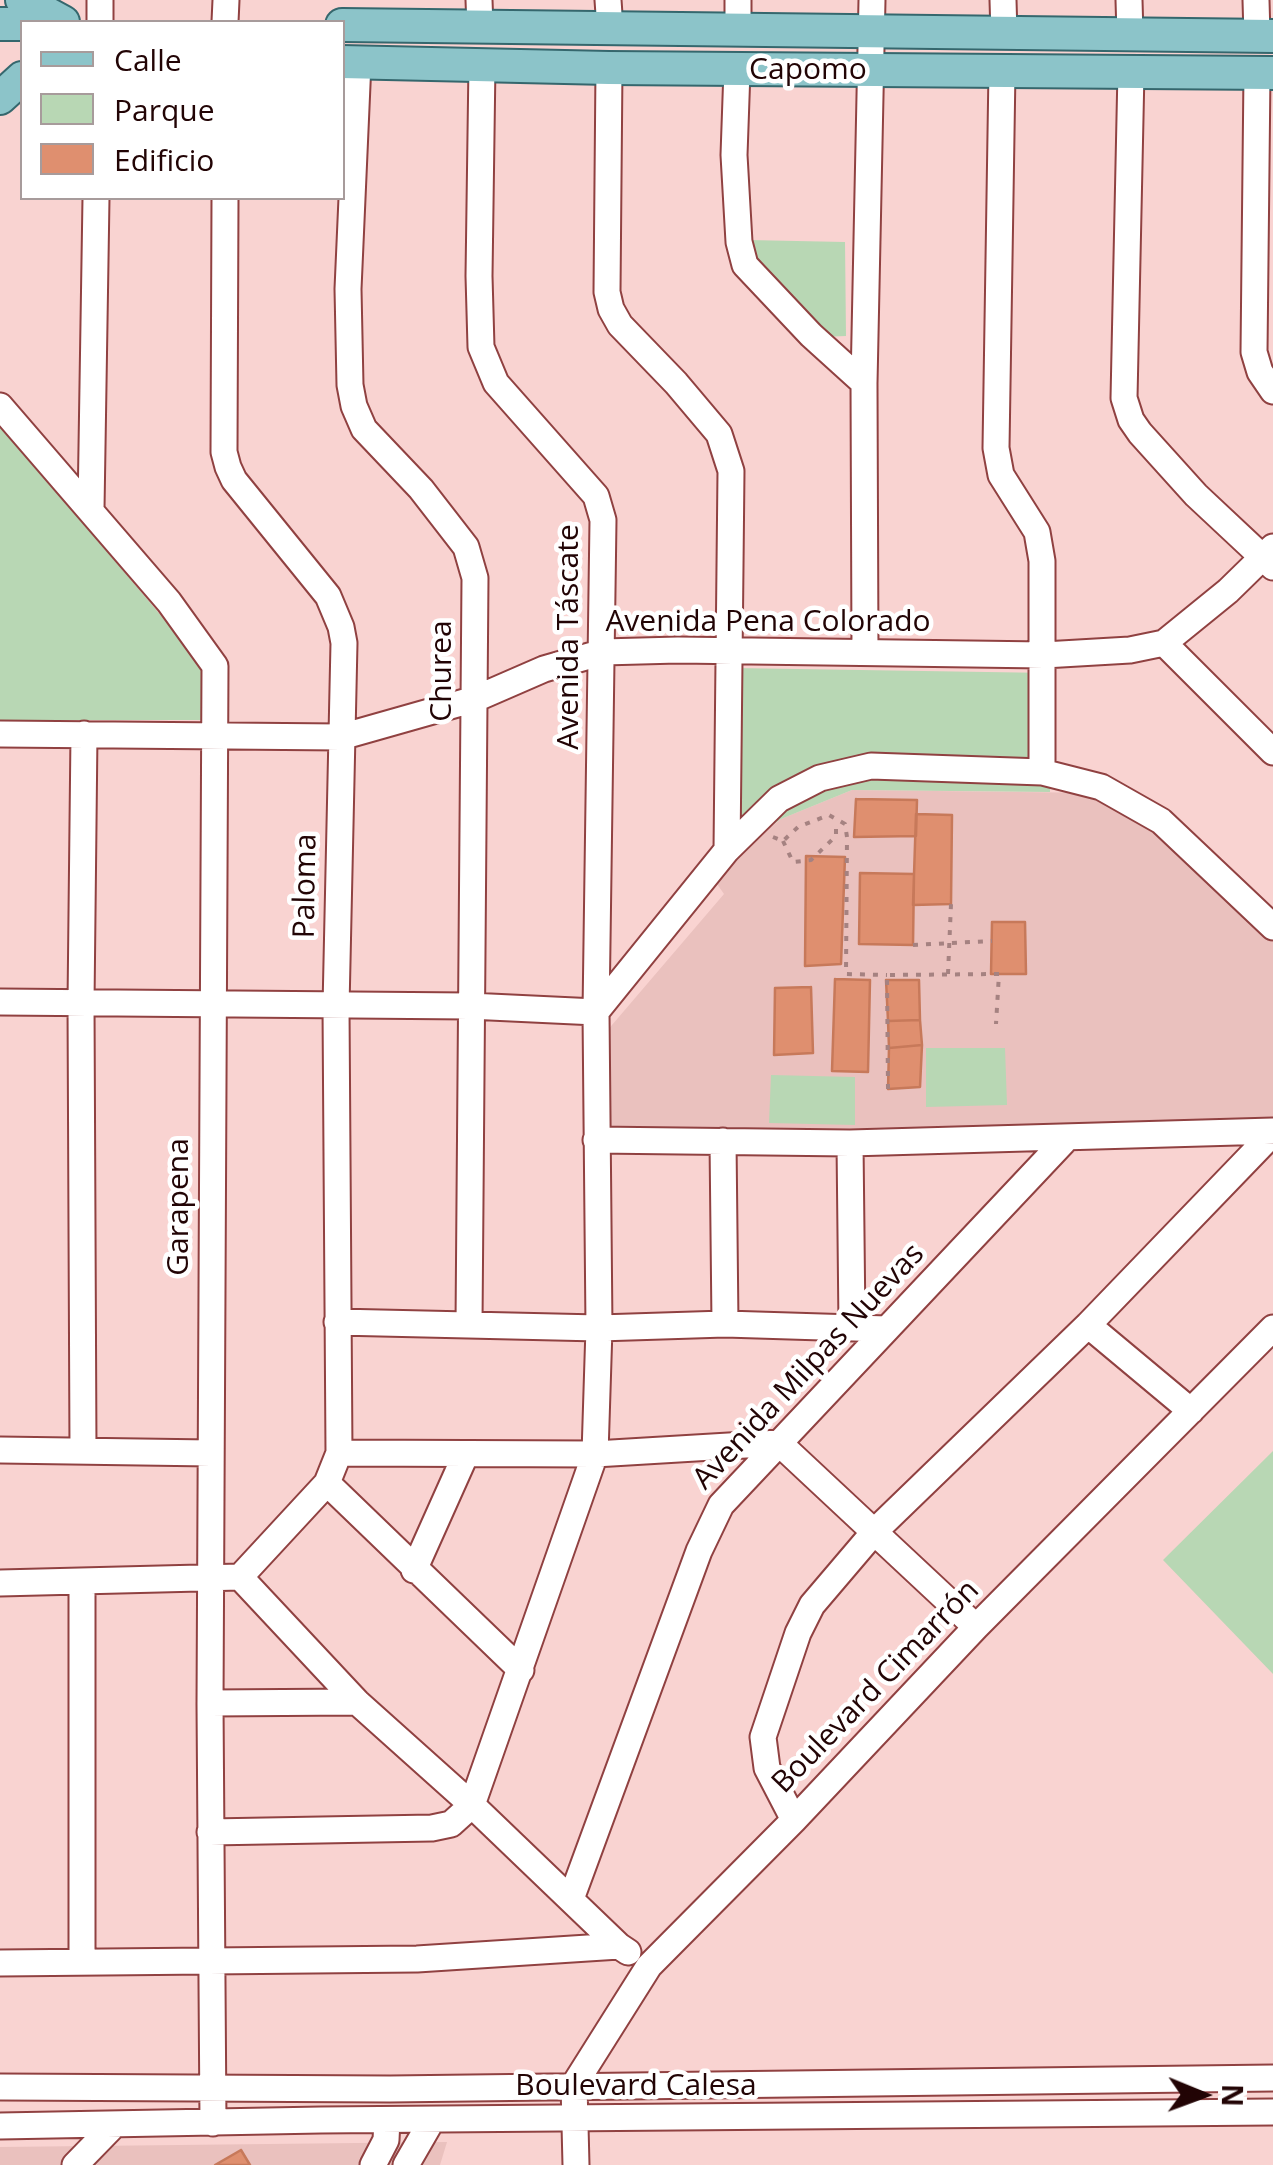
<!DOCTYPE html>
<meta charset="utf-8">
<style>
body{margin:0}
#map{position:relative;width:1273px;height:2165px;overflow:hidden;background:#f9d3d1;font-family:"Open Sans",sans-serif}
canvas{display:block}
.legend{position:absolute;left:20px;top:20px;width:325px;height:180px;box-sizing:border-box;background:#fff;border:2px solid #a79b9b;margin:0;padding:12px 18px;list-style:none;font-size:30px;color:#220405}
.legend li{display:flex;align-items:center;gap:20px;height:50px}
.legend b{width:50px;border:2px solid #a79b9b}
.north{position:absolute;left:1153px;top:2045px;width:100px;height:100px;-webkit-text-stroke:8px #fff;paint-order:stroke;rotate:91deg;font-size:28px;font-weight:700;line-height:40px;text-align:center;color:#220405}
.north::after{content:'';display:block;margin:auto;width:35px;height:45px;background:#220405;clip-path:polygon(50% 0,100% 100%,50% 72%,0 100%)}
</style>
<div id="map">
<canvas width="1273" height="2165"></canvas>
<ul class="legend">
<li><b style="height:12px;background:#8cc4c9"></b>Calle</li>
<li><b style="height:28px;background:#b8d7b4"></b>Parque</li>
<li><b style="height:28px;background:#df8f6f"></b>Edificio</li>
</ul>
<div class="north">N</div>
</div>
<script>
const context = document.querySelector('canvas').getContext('2d');
context.lineJoin = 'round';
function paint(path, color) { context.fillStyle = color; context.fill(path, 'evenodd'); }
const poly = rows => new Path2D(rows.map(r => 'M' + r).join(''));
function trace(path, color, width, dash) { context.strokeStyle = color; context.lineWidth = width; context.lineCap = dash ? 'butt' : 'round'; context.setLineDash(dash || []); context.stroke(path); }
function write(font, color, halo, rows, align = 'center') {
  context.font = font + ' "Open Sans",sans-serif'; context.lineWidth = 9; context.setLineDash([]); context.textBaseline = 'middle'; context.strokeStyle = halo; context.fillStyle = color; for (const [text, x, y, turn = 0] of rows) {
    context.save(); context.translate(x, y); context.rotate((+turn || 0) * Math.PI / 180); context.textAlign = isNaN(turn) ? turn : align; if (halo) context.strokeText(text, 0, 0); context.fillText(text, 0, 0); context.restore();
  }
}
paint(poly([
 [852,790,1101,793,1157,827,1273,942,1273,1126,606,1140,606,1032,724,894,710,874,781,819],
 [447,2142,440,2165,0,2165,0,2147]
]), '#eac1be');
paint(poly([
 [748,240,845,242,846,336,820,337,774,291],
 [0,425,212,676,212,720,0,720],
 [734,668,1050,673,1050,792,852,790,781,819,725,858],
 [926,1048,1005,1048,1007,1105,926,1107],
 [771,1075,855,1077,855,1125,769,1123],
 [1273,1451,1273,1674,1163,1560]
]), '#b8d7b4');
const building = poly([
 [856,799,917,800,916,836,854,837,856,799],
 [916,814,952,815,951,904,913,905,916,814],
 [806,856,845,857,841,964,805,966,806,856],
 [860,873,914,874,913,945,859,944,860,873],
 [992,922,1025,922,1026,974,991,974,992,922],
 [835,979,870,980,868,1072,832,1071,835,979],
 [886,980,919,980,920,1020,888,1021,886,980],
 [811,987,813,1053,774,1055,775,988,811,987],
 [920,1020,922,1045,889,1048,888,1021,920,1020],
 [922,1045,920,1087,888,1089,889,1048,922,1045],
 [241,2150,250,2165,215,2165,241,2150]
]);
paint(building, '#df8f6f');
trace(building, '#c7795a', 2.5);
const minor = poly([
 [479,0,480,27],
 [608,0,610,29],
 [738,0,738,29],
 [1003,0,1004,34],
 [1129,0,1130,35],
 [1256,0,1257,36],
 [100,22,100,0],
 [225,22,226,0],
 [358,62,348,289,350,385,354,406,364,429,421,489,466,547,475,578,469,1324],
 [609,68,607,292,611,309,620,325,676,383,719,434,731,471,727,850],
 [737,70,734,155,739,242,745,265,811,335,864,383],
 [1002,71,996,448,1001,475,1037,532,1042,561,1042,772],
 [1131,71,1124,398,1131,420,1140,433,1196,495,1273,567],
 [1257,73,1254,352,1260,372,1273,391],
 [225,198,224,452,228,467,234,480,328,596,341,627,344,643,336,1007,339,1453,327,1483,240,1577],
 [0,406,169,602,215,666,210,1703,213,2123],
 [91,509,96,198],
 [1164,643,1273,752],
 [865,652,864,383,872,0],
 [0,734,341,737,475,699,544,669,603,652,678,650,1044,655,1130,650,1164,643,1228,591,1273,547],
 [0,1002,469,1006,596,1012,727,850,779,799,820,778,871,766,1042,772,1101,787,1161,821,1273,927],
 [596,1140,850,1143,1273,1131],
 [723,1141,725,1324],
 [850,1143,852,1326],
 [337,1322,599,1328,725,1324,887,1329],
 [1088,1325,1191,1411],
 [0,1450,211,1453],
 [83,1451,81,1003,84,734],
 [339,1453,595,1454,779,1443,976,1627],
 [327,1483,521,1670],
 [414,1570,465,1456],
 [0,1583,240,1577,357,1702,472,1805,619,1946],
 [82,1583,82,1961],
 [210,1703,357,1702],
 [794,1820,767,1768,763,1737,798,1633,812,1605,875,1531,1088,1325,1273,1133],
 [210,1832,432,1828,451,1824,472,1805,595,1454,599,1328,596,1012,603,520,596,496,496,383,481,347,479,276,482,64],
 [571,1899,699,1551,721,1505,1066,1139],
 [0,1963,417,1959,619,1946,628,1952],
 [0,2087,390,2089,1273,2078],
 [0,2126,321,2120,1273,2112],
 [75,2165,114,2125],
 [373,2165,386,2140,387,2120],
 [406,2165,432,2120],
 [576,2165,574,2085,649,1966,794,1820,976,1627,1273,1328]
]);
const major = poly([
 [22,0,63,22],
 [0,24,22,24],
 [342,25,1273,36],
 [342,62,609,68,1273,73],
 [0,98,22,78]
]);
trace(minor, '#904141', 29);
trace(major, '#35676d', 36);
trace(poly([
 [773,837,783,841,798,827,829,815,845,824,847,837,846,974,887,975],
 [783,841,793,862,811,860,836,836,836,821],
 [913,945,992,941],
 [948,974,951,904],
 [888,1089,887,975,999,974,996,1024]
]), '#a58281', 4, [5, 8]);
trace(minor, '#fff', 25);
trace(major, '#8cc4c9', 32);
write('30px', '#220405', '#fff', [
 ["Capomo",808,70],
 ["Avenida Pena Colorado",768,622],
 ["Avenida Táscate",569,637,-90],
 ["Churea",442,671,-90],
 ["Paloma",306,886,-89],
 ["Garapena",179,1207,-90],
 ["Avenida Milpas Nuevas",809,1367,-47],
 ["Boulevard Cimarrón",876,1687,-46],
 ["Boulevard Calesa",636,2086]
]);
</script>
